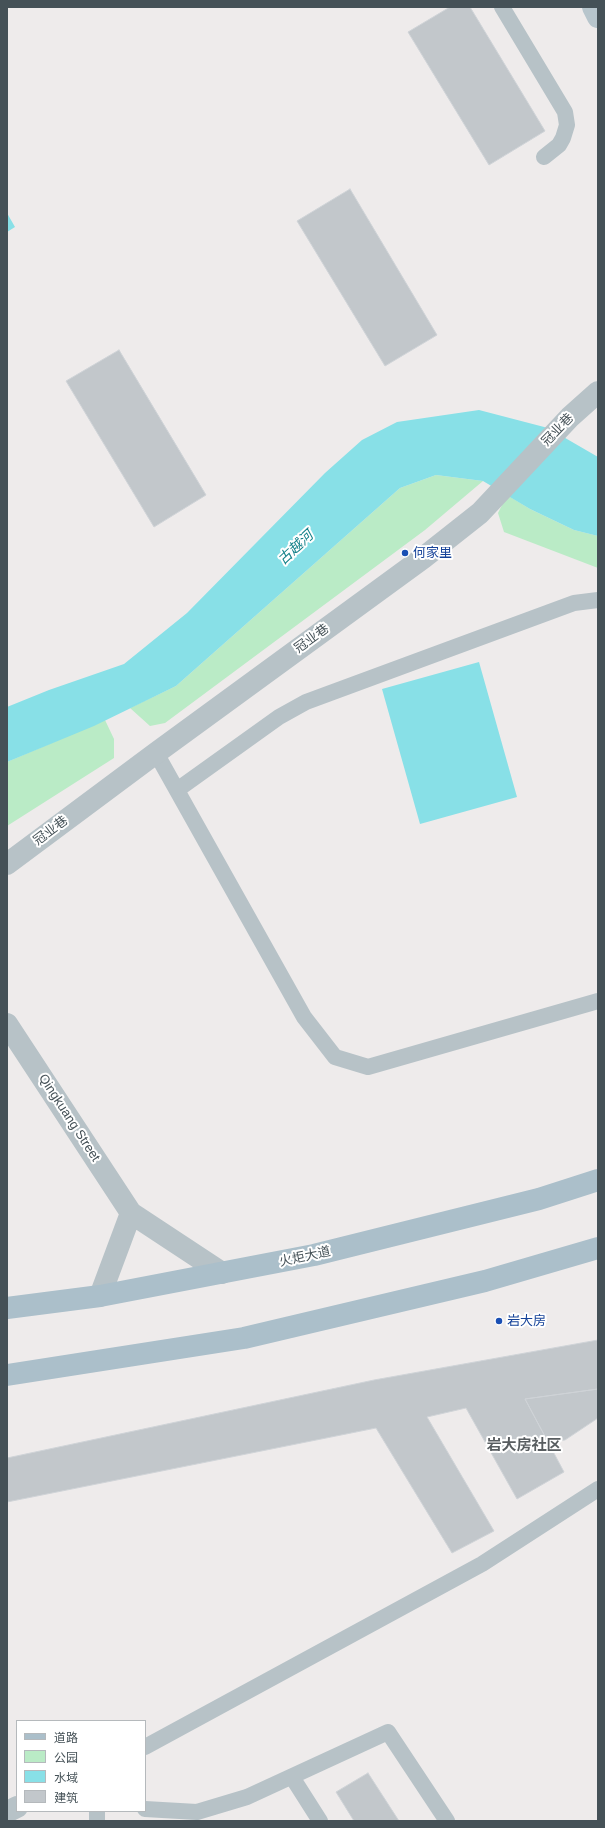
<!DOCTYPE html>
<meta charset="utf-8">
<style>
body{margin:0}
#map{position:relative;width:605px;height:1828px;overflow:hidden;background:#eeebeb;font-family:Arial,"Noto Sans SC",sans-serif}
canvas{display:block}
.frame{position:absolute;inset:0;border:8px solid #455157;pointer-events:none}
.legend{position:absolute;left:16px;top:1720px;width:130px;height:92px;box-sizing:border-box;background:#fff;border:1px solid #b5b9bc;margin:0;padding:5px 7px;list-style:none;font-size:12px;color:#455157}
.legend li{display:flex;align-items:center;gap:8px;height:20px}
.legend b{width:20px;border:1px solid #b5b9bc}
</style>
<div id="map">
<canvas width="605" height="1828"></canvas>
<div class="frame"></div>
<ul class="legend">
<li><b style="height:5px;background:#abbfca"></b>道路</li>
<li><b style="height:11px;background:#baebc6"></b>公园</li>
<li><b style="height:11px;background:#88e0e7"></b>水域</li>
<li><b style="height:11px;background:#c2c7cb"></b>建筑</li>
</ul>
</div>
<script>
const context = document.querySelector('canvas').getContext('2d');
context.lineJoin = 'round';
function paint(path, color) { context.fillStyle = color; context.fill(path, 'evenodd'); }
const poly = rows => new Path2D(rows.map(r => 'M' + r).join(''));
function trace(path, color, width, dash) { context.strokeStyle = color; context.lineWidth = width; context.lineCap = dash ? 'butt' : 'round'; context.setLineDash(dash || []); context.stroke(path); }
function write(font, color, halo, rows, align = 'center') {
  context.font = font + ' Arial,"Noto Sans SC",sans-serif'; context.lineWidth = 4; context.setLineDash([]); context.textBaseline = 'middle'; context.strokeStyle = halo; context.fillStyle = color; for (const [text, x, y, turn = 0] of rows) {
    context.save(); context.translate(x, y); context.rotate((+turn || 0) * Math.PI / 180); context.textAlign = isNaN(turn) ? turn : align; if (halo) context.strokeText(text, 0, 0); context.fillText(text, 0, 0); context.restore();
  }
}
paint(poly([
 [436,475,483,481,425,530,165,723,150,726,130,708,176,686,400,488],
 [507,495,530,509,574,530,598,536,598,568,504,532,498,513],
 [105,720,114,739,114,758,7,826,7,762]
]), '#baebc6');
paint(poly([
 [7,213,15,227,7,232],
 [479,410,548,428,598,457,598,536,574,530,530,509,483,481,436,475,400,488,176,686,94,726,7,762,7,707,49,690,124,664,187,613,325,473,362,440,397,422],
 [479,662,517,797,420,824,382,689]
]), '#88e0e7');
const building = poly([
 [450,7,470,7,545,131,489,165,408,32,450,7],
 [350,189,437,335,385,366,297,221,350,189],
 [119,350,206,495,154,527,66,381,119,350],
 [598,1340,598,1389,525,1399,564,1472,517,1499,466,1408,427,1417,494,1531,452,1553,376,1428,7,1502,7,1458,374,1380,598,1340],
 [598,1389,598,1418,565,1440,548,1442,525,1399,598,1389],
 [368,1773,399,1821,354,1821,336,1792,368,1773]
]);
paint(building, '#c2c7cb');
trace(building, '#cfd3d7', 1);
trace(poly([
 [502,7,565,112,567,125,563,138,559,145,544,157],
 [156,753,304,1017,335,1057,368,1067,598,1001],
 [177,790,279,717,306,702,574,603,598,600],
 [145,1747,482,1564,598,1489],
 [292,1777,320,1821],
 [145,1809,197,1812,247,1797,388,1732,447,1821],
 [97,1821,97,1811]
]), '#b7c2c7', 16);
trace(poly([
 [7,864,156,753,423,558,480,513,570,417,598,392],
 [7,1812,17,1807]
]), '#b7c2c7', 22);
trace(poly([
 [7,1024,131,1213,222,1273],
 [100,1296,131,1213]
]), '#b7c2c7', 22);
trace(poly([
 [593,7,598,17]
]), '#b7c5cc', 22);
trace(poly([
 [7,1308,100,1296,314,1255,539,1199,598,1180],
 [7,1375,244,1338,485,1281,598,1248]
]), '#abbfca', 22);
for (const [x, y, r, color] of [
 [405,553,4,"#1a4fb4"],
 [499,1321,4,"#1a4fb4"]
]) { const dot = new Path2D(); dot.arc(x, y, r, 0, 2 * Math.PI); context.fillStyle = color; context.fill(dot); trace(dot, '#fff', 1.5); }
write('13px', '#455157', '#fff', [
 ["冠业巷",558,430,-46],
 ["冠业巷",312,639,-36],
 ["冠业巷",51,831,-37],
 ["Qingkuang Street",69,1118,57],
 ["火炬大道",305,1257,-12]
]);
write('13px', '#164399', '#fff', [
 ["何家里",413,553],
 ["岩大房",507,1321]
], 'left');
write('italic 14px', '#128088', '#fff', [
 ["古越河",296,548,-43]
]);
write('bold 15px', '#585d60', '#fff', [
 ["岩大房社区",524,1446]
]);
</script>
